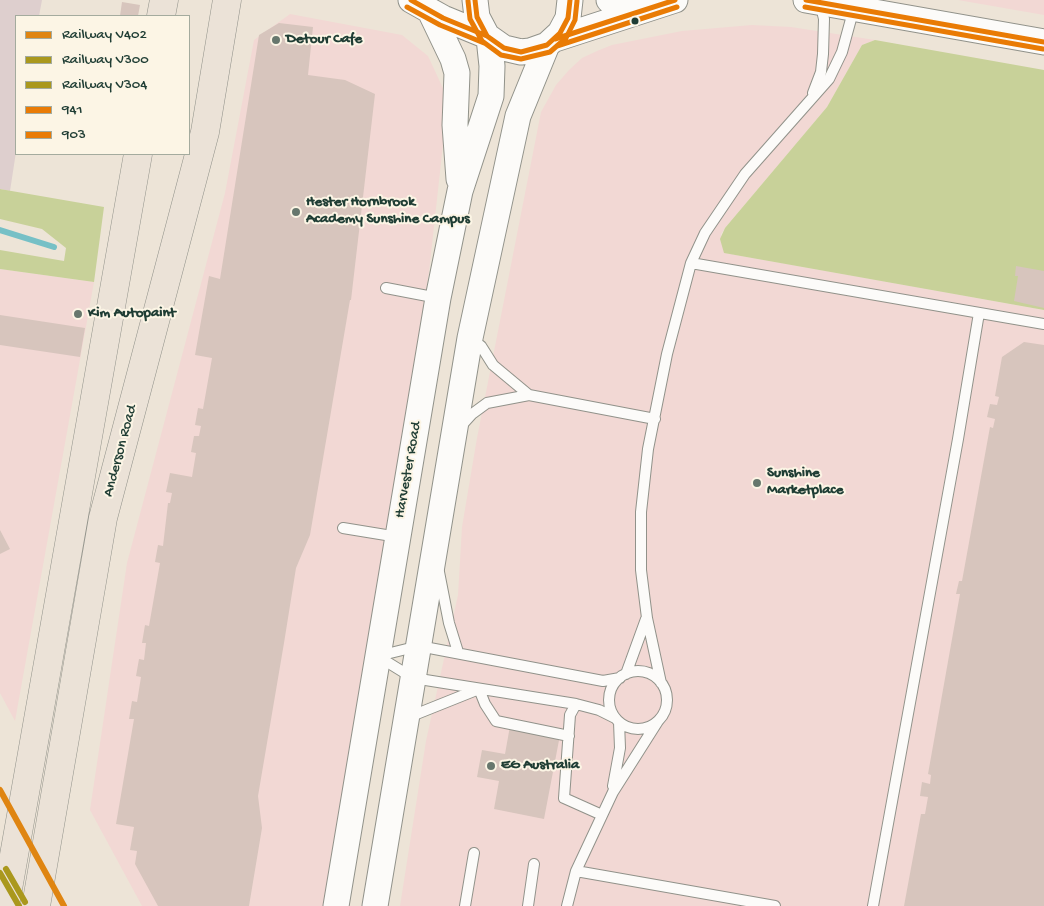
<!DOCTYPE html>
<style>
body{margin:0}
#map{position:relative;width:1044px;height:906px;overflow:hidden;background:#ede4d7;font-family:"Gochi Hand",sans-serif}
canvas{display:block}
.legend{position:absolute;left:15px;top:15px;width:175px;height:140px;box-sizing:border-box;background:#fcf5e5;border:1px solid #a4ab9e;margin:0;padding:6px 9px;list-style:none;font-size:15px;color:#1f3d34}
.legend li{display:flex;align-items:center;gap:10px;height:25px}
.legend b{width:25px;border:1px solid #a4ab9e}
</style>
<div id="map">
<canvas width="1044" height="906"></canvas>
<ul class="legend">
<li><b style="height:6px;background:#df8512"></b>Railway V402</li>
<li><b style="height:6px;background:#aa981d"></b>Railway V300</li>
<li><b style="height:6px;background:#aa981d"></b>Railway V304</li>
<li><b style="height:6px;background:#e97b05"></b>941</li>
<li><b style="height:6px;background:#e97b05"></b>903</li>
</ul>
</div>
<script>
const context = document.querySelector('canvas').getContext('2d');
context.lineJoin = 'round';
function paint(path, color) { context.fillStyle = color; context.fill(path, 'evenodd'); }
const poly = rows => new Path2D(rows.map(r => 'M' + r).join(''));
function trace(path, color, width, dash) { context.strokeStyle = color; context.lineWidth = width; context.lineCap = dash ? 'butt' : 'round'; context.setLineDash(dash || []); context.stroke(path); }
function write(font, color, halo, rows, align = 'center') {
  context.font = font + ' "Gochi Hand",sans-serif'; context.lineWidth = 4; context.setLineDash([]); context.textBaseline = 'middle'; context.strokeStyle = halo; context.fillStyle = color; for (const [text, x, y, turn = 0] of rows) {
    context.save(); context.translate(x, y); context.rotate((+turn || 0) * Math.PI / 180); context.textAlign = isNaN(turn) ? turn : align; if (halo) context.strokeText(text, 0, 0); context.fillText(text, 0, 0); context.restore();
  }
}
paint(poly([
 [958,0,1044,0,1044,15],
 [290,14,402,35,428,56,448,99,429,272,327,906,142,906,90,810,127,563,225,193,254,40],
 [752,25,791,27,875,40,862,45,827,107,725,228,721,234,725,253,1044,310,1044,906,400,906,426,741,458,595,462,527,477,438,541,112,556,85,569,70,582,58,597,51,612,45,682,31],
 [0,269,94,282,15,721,0,693]
]), '#f2d8d4');
paint(poly([
 [0,0,42,0,39,16,16,16,16,152,10,191,0,189]
]), '#decfce');
paint(poly([
 [875,40,1044,70,1044,310,724,253,720,239,725,228,827,107,862,45],
 [0,189,104,207,94,282,0,269,0,250,64,261,66,248,42,229,0,219]
]), '#c8d199');
trace(poly([
 [0,230,54,247]
]), '#76c0c6', 6);
paint(poly([
 [122,2,140,5,138,16,120,16],
 [279,23,313,27,308,75,345,80,375,94,351,300,350,300,310,535,296,568,284,643,258,796,262,828,249,906,158,906,135,864,137,851,130,850,134,827,116,824,134,719,129,719,132,701,137,702,141,677,136,676,139,659,144,660,146,643,142,643,145,625,149,626,160,563,155,562,158,545,163,546,168,503,170,503,172,493,166,492,170,473,192,477,196,453,191,452,194,436,199,436,201,426,195,425,198,408,203,409,212,358,195,355,209,276,220,279,259,35],
 [1016,266,1044,271,1044,308,1014,301,1018,276,1015,276],
 [0,315,85,328,80,357,0,345],
 [1024,342,1044,345,1044,906,904,906,921,814,925,814,928,797,920,796,922,782,930,784,931,775,928,774,960,594,956,594,959,581,962,581,990,427,993,428,995,419,987,417,990,404,997,405,999,397,995,396,1002,357],
 [0,530,10,549,0,554],
 [510,726,560,735,544,819,494,809,499,781,477,777,482,750,505,754]
]), '#d7c5bd');
const service = poly([
 [813,93,821,72,823,54,824,19,820,2],
 [691,263,1044,324],
 [386,288,438,298],
 [471,339,481,346,493,365,529,395],
 [462,425,472,414,487,403,529,395,655,419],
 [343,528,398,537],
 [439,572,449,623,458,652],
 [378,656,419,646,603,681,620,678],
 [379,657,413,678,576,704,599,710,615,718],
 '609 700a29 29 0 1 1 58 0a29 29 0 1 1-58 0Z',
 [626,674,646,619],
 [661,683,647,618,641,570,641,512,648,449,667,354,691,263,705,233,745,174,829,79,842,52,854,8],
 [576,704,570,715,564,798,602,815],
 [409,717,479,689,485,704,496,721,569,736],
 [613,786,620,748,619,722],
 [576,871,775,906],
 [465,906,474,853],
 [528,906,534,864],
 [567,906,576,871,613,792,658,721],
 [873,906,958,439,979,313]
]);
const tertiary = poly([
 [411,0,443,18,487,36],
 [475,0,477,17,487,36,504,48,521,52,530,51,547,45,560,33,568,18,570,0],
 [609,0,652,1],
 [806,0,1044,42],
 [430,11,453,59,457,73,455,125,459,179],
 [555,39,675,0],
 [336,906,438,298,460,191,491,96,492,66,489,38],
 [375,906,470,338,518,116,547,45]
]);
const primary = poly([
 [161,16,164,0],
 [5,906,138,154],
 [36,906,103,518,205,132,227,0]
]);
trace(service, '#91928a', 12);
trace(tertiary, '#91928a', 27);
trace(primary, '#91928a', 29);
trace(service, '#fcfbf9', 10);
trace(tertiary, '#fcfbf9', 25);
trace(primary, '#ebe2d7', 28);
trace(poly([
 [411,0,443,18,487,36],
 [475,0,477,17,487,36,504,48,521,52,547,45,560,33,568,18,570,0],
 [806,0,1044,42],
 [555,39,675,0]
]), '#e97b05', 5);
trace(poly([
 [468,1,470,19,482,41,501,55,521,59,550,52,566,38,575,20,577,1],
 [407,7,440,25,484,43],
 [805,7,1043,49],
 [557,46,677,7]
]), '#e97b05', 5);
trace(poly([
 [0,790,64,906]
]), '#df8512', 6);
trace(poly([
 [0,873,19,906]
]), '#aa981d', 6);
trace(poly([
 [6,869,25,902]
]), '#aa981d', 6);
for (const [x, y, r, color] of [
 [635,21,4.5,"#1f3d34"],
 [276,40,5,"#67776d"],
 [296,212,5,"#67776d"],
 [78,314,5,"#67776d"],
 [757,483,5,"#67776d"],
 [491,766,5,"#67776d"]
]) { const dot = new Path2D(); dot.arc(x, y, r, 0, 2 * Math.PI); context.fillStyle = color; context.fill(dot); trace(dot, '#fcf5e5', 2); }
write('bold 15px', '#1f3d34', '#fcf5e5', [
 ["Detour Cafe",286,40],
 ["Hester Hornbrook",306,203],
 ["Academy Sunshine Campus",306,220],
 ["Kim Autopaint",88,314],
 ["Sunshine",767,474],
 ["Marketplace",767,491],
 ["EG Australia",501,766]
], 'left');
write('15px', '#1f3d34', '#fcf5e5', [
 ["Anderson Road",121,451,-75],
 ["Harvester Road",409,470,-80]
]);
</script>
